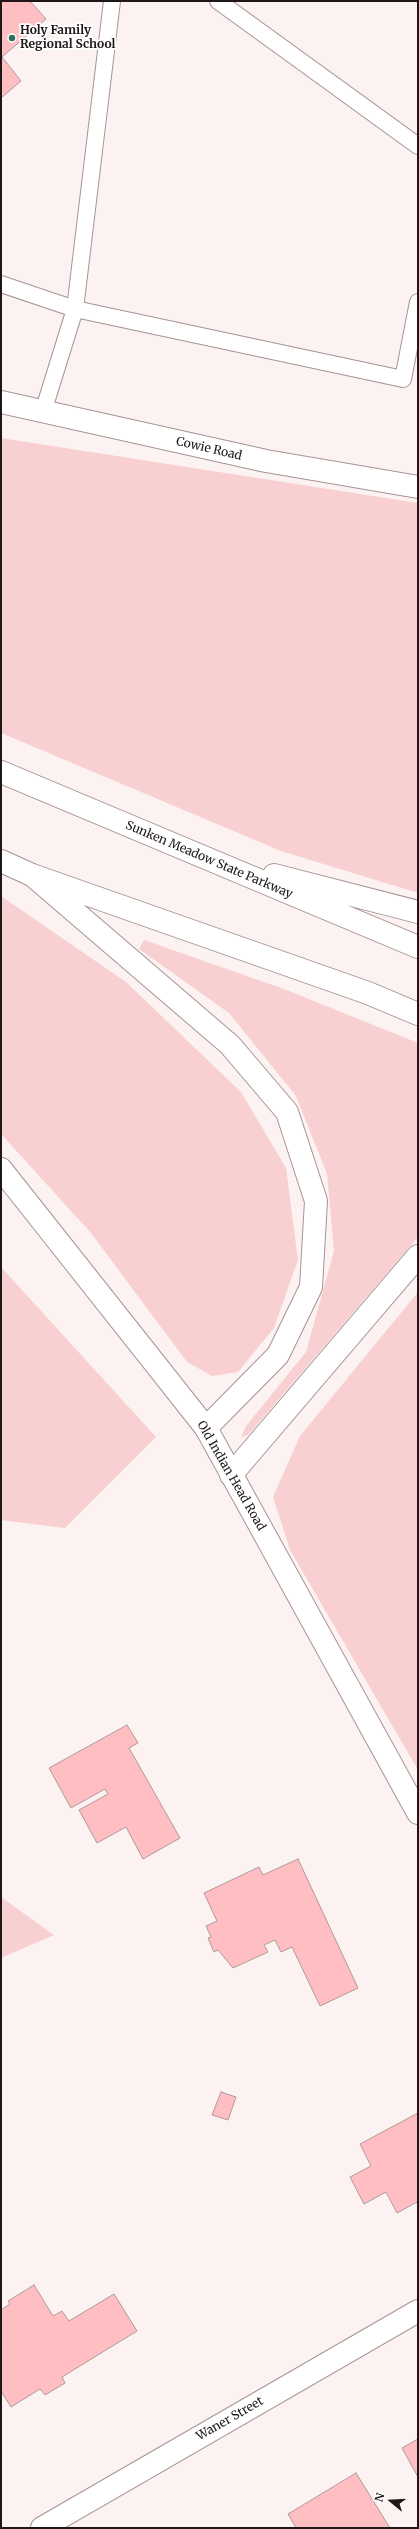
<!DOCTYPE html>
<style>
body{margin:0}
#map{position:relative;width:419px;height:2529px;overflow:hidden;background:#fcf2f2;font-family:Merriweather,serif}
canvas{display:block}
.frame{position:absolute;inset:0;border:2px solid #1f1717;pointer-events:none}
.north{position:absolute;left:371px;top:2481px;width:40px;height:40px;-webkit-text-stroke:3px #fff;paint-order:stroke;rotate:288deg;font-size:11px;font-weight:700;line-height:16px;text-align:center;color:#1f1717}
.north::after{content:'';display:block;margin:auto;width:14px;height:18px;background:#1f1717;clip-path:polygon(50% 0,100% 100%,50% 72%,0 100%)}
</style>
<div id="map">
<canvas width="419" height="2529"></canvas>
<div class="frame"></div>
<div class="north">N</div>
</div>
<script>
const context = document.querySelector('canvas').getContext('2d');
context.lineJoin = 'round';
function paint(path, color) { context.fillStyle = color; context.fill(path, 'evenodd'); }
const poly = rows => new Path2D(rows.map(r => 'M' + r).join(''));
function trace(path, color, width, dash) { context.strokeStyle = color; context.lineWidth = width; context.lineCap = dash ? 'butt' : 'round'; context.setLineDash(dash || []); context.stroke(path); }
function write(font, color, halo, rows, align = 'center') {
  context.font = font + ' Merriweather,serif'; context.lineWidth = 3.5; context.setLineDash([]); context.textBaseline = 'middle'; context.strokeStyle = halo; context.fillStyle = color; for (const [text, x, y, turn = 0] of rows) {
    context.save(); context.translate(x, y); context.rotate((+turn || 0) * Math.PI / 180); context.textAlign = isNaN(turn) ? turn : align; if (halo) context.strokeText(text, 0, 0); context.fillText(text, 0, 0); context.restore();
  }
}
paint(poly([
 [1,438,418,503,418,893,281,851,1,733],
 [1,896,126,982,241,1092,286,1168,298,1260,274,1328,238,1372,212,1376,187,1362,91,1233,1,1134],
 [144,940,284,989,418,1043,418,1237,249,1434,241,1438,246,1426,306,1352,334,1251,327,1174,296,1096,229,1013,139,949],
 [1,1267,156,1437,65,1528,1,1520],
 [418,1292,418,1770,290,1550,273,1497,300,1436],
 [1,1897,54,1935,1,1958]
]), '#f9d0d1');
const building = poly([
 [1,1,30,1,46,19,2,57,21,81,1,98,1,1],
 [127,1725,138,1743,129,1748,180,1838,143,1859,126,1827,97,1843,79,1810,108,1794,105,1789,71,1808,49,1768,127,1725],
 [298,1859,358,1988,320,2006,292,1947,281,1952,275,1940,264,1945,268,1952,233,1968,218,1950,214,1952,208,1938,211,1937,206,1926,217,1921,204,1893,259,1867,263,1875,298,1859],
 [221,2092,236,2097,228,2120,212,2115,221,2092],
 [418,2113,418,2204,417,2202,397,2213,386,2192,364,2204,350,2177,371,2166,360,2144,418,2113],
 [34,2285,53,2316,62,2311,69,2321,114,2294,137,2331,62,2377,65,2383,45,2395,40,2389,11,2407,1,2391,1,2310,10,2304,8,2301,34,2285],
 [418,2439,418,2477,402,2448,418,2439],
 [356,2473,390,2528,296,2528,288,2514,356,2473]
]);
paint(building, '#ffbec1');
trace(building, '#ae9999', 1);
const lane = poly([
 [218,1,418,146],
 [1,284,75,309,403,379,418,302],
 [43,412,75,309,112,1]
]);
const street = poly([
 [1,402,266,461,418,487],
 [42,2528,418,2311]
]);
const secondary = poly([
 [1,1169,206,1428,418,1813]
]);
const highway = poly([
 [1,772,418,947],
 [1,861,32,875,368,993,418,1014],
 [32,875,230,1045,287,1112,316,1201,311,1287,278,1355,206,1428],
 [274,875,418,912],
 [231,1475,418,1256]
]);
trace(lane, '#a89393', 18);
trace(street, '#a89393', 24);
trace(secondary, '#a89393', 24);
trace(highway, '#a89393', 24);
trace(lane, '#fff', 16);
trace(street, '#fff', 22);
trace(secondary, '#fff', 22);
trace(highway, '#fff', 22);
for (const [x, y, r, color] of [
 [12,38,4,"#2b7062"]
]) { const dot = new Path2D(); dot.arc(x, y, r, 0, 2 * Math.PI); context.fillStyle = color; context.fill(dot); trace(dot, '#fff', 1.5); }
write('bold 12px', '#1f1717', '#fff', [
 ["Holy Family",20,31],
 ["Regional School",20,45]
], 'left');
write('12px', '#1f1717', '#fff', [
 ["Cowie Road",209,449,13],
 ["Sunken Meadow State Parkway",209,860,23],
 ["Old Indian Head Road",231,1476,60],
 ["Waner Street",230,2419,-30]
]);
</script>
